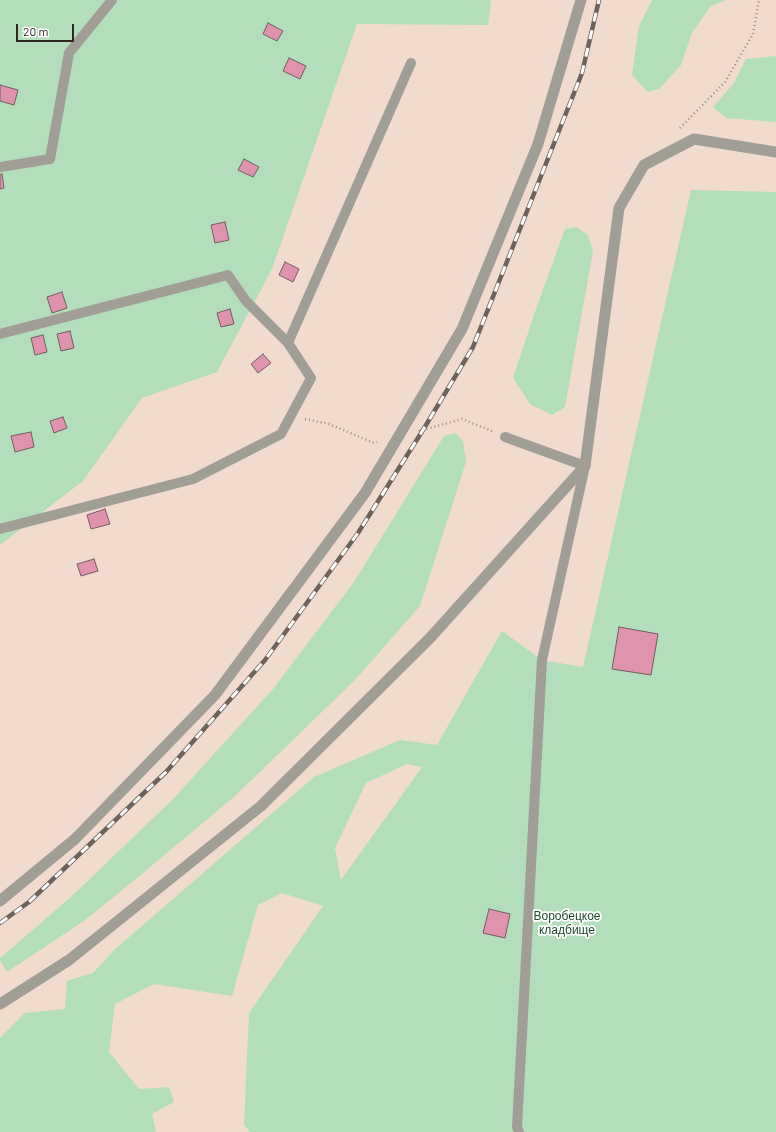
<!DOCTYPE html>
<meta charset="utf-8">
<style>
body{margin:0}
#map{position:relative;width:776px;height:1132px;overflow:hidden;background:#f1dbcf;font-family:Barlow,sans-serif}
canvas{display:block}
.scale{position:absolute;left:16px;top:24px;width:58px;height:18px;box-sizing:border-box;border:2px solid #2f2722;border-top:0;padding-left:5px;font-size:12px;line-height:14px;white-space:nowrap;color:#2f2722;-webkit-text-stroke:3px #fff;paint-order:stroke}
</style>
<div id="map">
<canvas width="776" height="1132"></canvas>
<div class="scale">20 m</div>
</div>
<script>
const context = document.querySelector('canvas').getContext('2d');
context.lineJoin = 'round';
function paint(path, color) { context.fillStyle = color; context.fill(path, 'evenodd'); }
const poly = rows => new Path2D(rows.map(r => 'M' + r).join(''));
function trace(path, color, width, dash) { context.strokeStyle = color; context.lineWidth = width; context.lineCap = dash ? 'butt' : 'round'; context.setLineDash(dash || []); context.stroke(path); }
function write(font, color, halo, rows, align = 'center') {
  context.font = font + ' Barlow,sans-serif'; context.lineWidth = 3.5; context.setLineDash([]); context.textBaseline = 'middle'; context.strokeStyle = halo; context.fillStyle = color; for (const [text, x, y, turn = 0] of rows) {
    context.save(); context.translate(x, y); context.rotate((+turn || 0) * Math.PI / 180); context.textAlign = isNaN(turn) ? turn : align; if (halo) context.strokeText(text, 0, 0); context.fillText(text, 0, 0); context.restore();
  }
}
paint(poly([
 [0,0,491,0,488,25,357,24,272,269,217,372,142,398,83,481,0,545],
 [652,0,725,0,710,7,692,33,681,65,659,89,648,92,632,75,639,26],
 [776,56,776,122,726,118,713,107,734,83,746,59],
 [691,190,776,192,776,1132,250,1132,244,1125,249,1013,323,906,282,893,258,905,232,996,154,984,115,1004,109,1052,139,1089,169,1087,174,1102,152,1114,156,1132,0,1132,0,1038,25,1013,65,1009,67,981,93,973,114,950,314,777,400,740,437,745,502,631,542,660,583,667],
 [407,764,422,767,341,880,335,848,366,783],
 [576,227,588,235,593,251,565,407,552,415,530,404,513,378,536,309,565,229],
 [455,433,463,441,466,462,420,606,355,680,235,796,137,878,84,921,7,972,0,960,0,958,72,896,174,798,273,689,354,582,444,436]
]), '#b2debb');
const building = poly([
 [268,23,283,31,277,41,263,34,268,23],
 [289,58,306,66,300,79,283,71,289,58],
 [0,85,18,90,14,105,0,101,0,85],
 [244,159,259,167,253,177,238,170,244,159],
 [2,174,4,188,0,189,0,175,2,174],
 [225,222,229,240,215,243,211,225,225,222],
 [285,262,299,269,293,282,279,275,285,262],
 [62,292,67,308,52,313,47,297,62,292],
 [230,309,234,324,221,327,217,313,230,309],
 [70,331,74,348,61,351,57,334,70,331],
 [43,335,47,352,35,355,31,338,43,335],
 [263,354,271,363,258,373,251,364,263,354],
 [63,417,67,428,54,433,50,421,63,417],
 [31,432,34,447,15,452,11,436,31,432],
 [105,509,110,524,91,529,87,515,105,509],
 [94,559,98,571,81,576,77,564,94,559],
 [619,627,658,634,651,675,612,669,619,627],
 [489,909,510,914,505,938,483,933,489,909]
]);
paint(building, '#e093ac');
trace(building, '#725d63', 1);
trace(poly([
 [680,128,725,82,753,34,759,0],
 [305,419,329,424,374,443,377,442],
 [419,431,462,419,492,431]
]), '#9e8e85', 2.5, [1, 3]);
trace(poly([
 [0,167,50,159,69,53,112,0],
 [0,334,228,275,246,301,288,343,311,378,281,434,193,479,0,529],
 [288,343,411,63],
 [505,437,585,466,542,660,517,1127,519,1132]
]), '#a09e95', 10);
trace(poly([
 [0,901,75,839,215,695,365,493,462,329,538,144,581,0],
 [0,1004,69,960,261,806,430,638,585,466]
]), '#a09e95', 11);
trace(poly([
 [585,466,619,208,644,165,694,139,776,152]
]), '#a09e95', 11);
const rail = poly([
 [0,923,29,902,166,772,265,660,358,533,423,430,473,347,582,73,599,0]
]);
trace(rail, '#6f625b', 4.5);
trace(rail, '#fff', 3, [9]);
write('12px', '#1c4c2b', '#fff', [
 ["Воробецкое",567,916],
 ["кладбище",567,930]
]);
</script>
